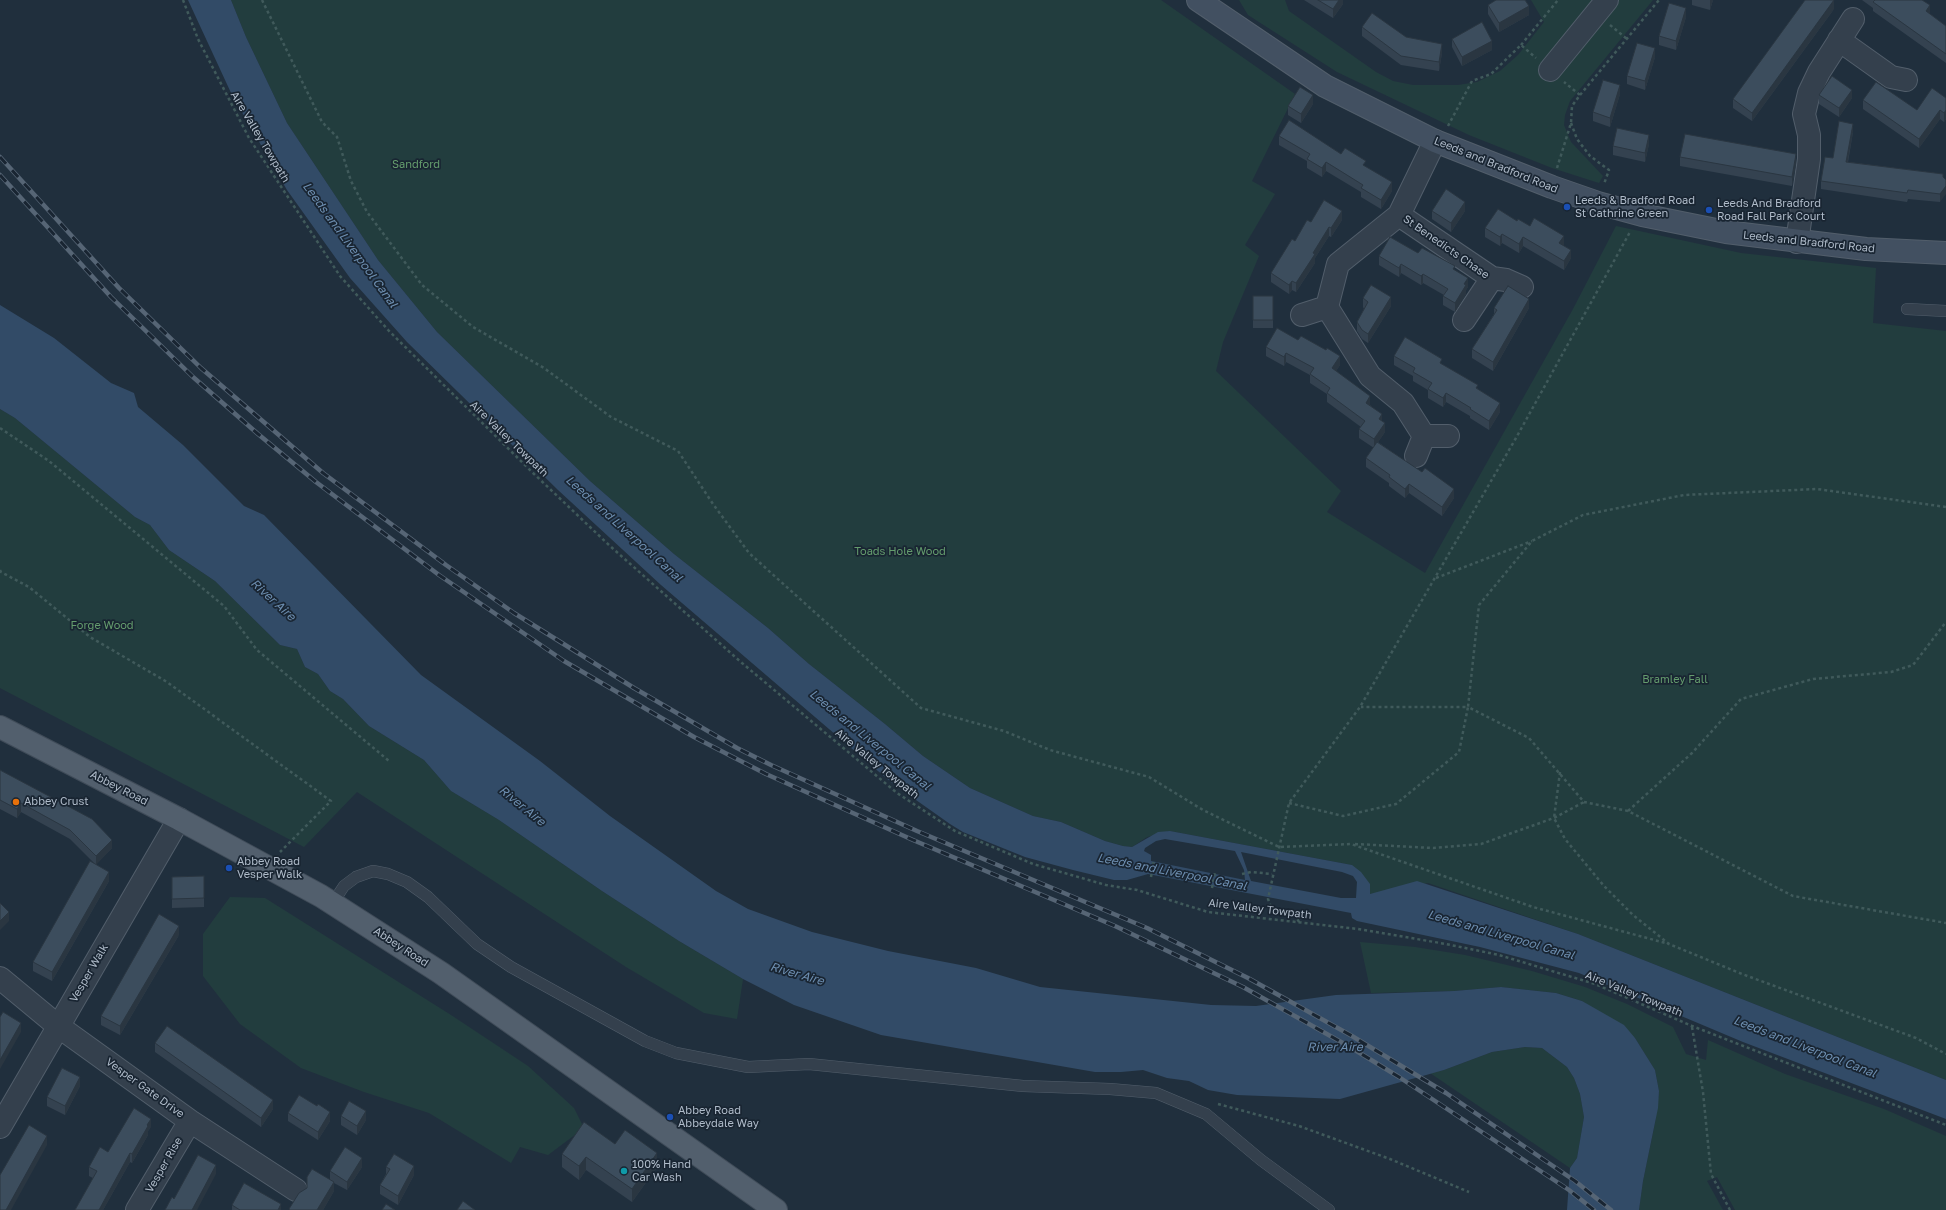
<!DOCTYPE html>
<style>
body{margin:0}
canvas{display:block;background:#202f3d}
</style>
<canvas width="1946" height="1210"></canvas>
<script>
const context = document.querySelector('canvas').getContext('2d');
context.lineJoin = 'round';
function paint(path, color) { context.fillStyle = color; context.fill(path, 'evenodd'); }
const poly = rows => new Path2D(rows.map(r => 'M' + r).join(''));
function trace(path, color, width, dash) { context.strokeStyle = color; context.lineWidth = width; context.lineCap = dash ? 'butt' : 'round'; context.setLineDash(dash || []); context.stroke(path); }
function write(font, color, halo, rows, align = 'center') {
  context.font = font + ' "Golos Text",sans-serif'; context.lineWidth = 3.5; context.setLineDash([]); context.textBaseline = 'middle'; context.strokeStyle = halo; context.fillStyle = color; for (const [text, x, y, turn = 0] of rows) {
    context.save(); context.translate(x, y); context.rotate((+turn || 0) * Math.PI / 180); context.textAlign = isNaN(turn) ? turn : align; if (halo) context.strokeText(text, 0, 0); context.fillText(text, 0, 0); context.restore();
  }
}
paint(poly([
 [231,0,1161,0,1295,94,1252,181,1275,194,1245,245,1259,256,1223,342,1216,371,1341,491,1327,512,1425,573,1573,309,1616,226,1741,253,1876,268,1873,323,1946,331,1946,1080,1578,934,1428,883,1370,894,1352,865,1170,831,1147,837,1132,847,1123,846,1105,841,1061,822,1033,816,970,788,923,756,885,724,809,664,768,628,674,554,590,481,437,332,378,260,287,123,246,37],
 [1239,0,1285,0,1289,11,1376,72,1393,81,1413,85,1458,85,1477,82,1500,71,1518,55,1544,22,1531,0,1598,0,1541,71,1554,81,1618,0,1653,0,1570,101,1565,115,1564,125,1571,142,1603,176,1599,183,1552,168,1469,135,1337,72,1248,15],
 [0,409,15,418,135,517,150,525,169,550,215,581,280,645,297,649,305,667,318,674,330,691,343,699,369,726,424,760,451,791,499,820,602,891,679,941,743,979,737,1019,704,1013,626,967,357,792,304,847,0,688],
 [230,897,265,898,451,1015,528,1066,574,1108,584,1128,548,1155,520,1147,511,1163,429,1113,364,1092,301,1068,240,1024,203,976,203,934],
 [1360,942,1415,947,1465,955,1532,971,1585,987,1627,1004,1673,1027,1686,1054,1706,1060,1708,1040,1785,1074,1884,1109,1946,1136,1946,1210,1735,1210,1717,1177,1707,1181,1723,1210,1639,1210,1643,1181,1655,1123,1659,1091,1655,1070,1635,1038,1582,1001,1556,993,1501,987,1454,991,1371,993],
 [1525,1047,1542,1048,1567,1067,1574,1078,1580,1094,1584,1117,1577,1158,1570,1168,1430,1073,1444,1070,1492,1052]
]), '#223d3e');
paint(poly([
 [188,0,231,0,246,37,287,123,378,260,437,332,590,481,674,554,768,628,809,664,885,724,923,756,970,788,1033,816,1061,822,1105,841,1123,846,1132,847,1158,832,1170,831,1352,865,1361,872,1370,884,1370,894,1417,881,1578,934,1946,1080,1946,1119,1743,1042,1579,973,1480,947,1357,921,1352,918,1351,913,1148,874,1127,880,1114,880,1073,870,1025,857,963,832,950,824,892,783,661,585,558,490,407,342,350,278,287,190,232,95],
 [1165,839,1235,851,1244,870,1245,880,1151,861,1151,855,1144,851,1145,848,1156,841],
 [1241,852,1342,872,1353,876,1357,882,1356,898,1341,898,1251,881],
 [0,305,54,338,111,383,134,393,138,407,183,445,244,506,264,515,421,675,540,761,610,816,716,891,748,909,812,932,888,951,976,968,1040,987,1211,1005,1256,1006,1336,995,1454,991,1501,987,1556,993,1582,1001,1624,1025,1635,1038,1655,1070,1659,1091,1658,1108,1643,1181,1639,1210,1567,1210,1570,1168,1577,1158,1584,1117,1580,1094,1574,1078,1567,1067,1542,1048,1525,1047,1492,1052,1444,1070,1340,1099,1237,1095,1208,1090,1189,1081,1167,1078,1143,1070,1121,1072,1095,1072,881,1035,794,1005,743,979,679,941,602,891,499,820,451,791,424,760,369,726,343,699,330,691,318,674,305,667,297,649,280,645,215,581,169,550,150,525,135,517,15,418,0,409]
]), '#324b67');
const lane = poly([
 [1907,309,1946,311],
 [332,904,344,886,356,877,373,871,388,874,407,882,428,897,477,944,511,967,645,1041,676,1053,748,1067,809,1064,1023,1086,1110,1089,1156,1093,1206,1114,1261,1160,1329,1210]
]);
const street = poly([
 [1839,40,1891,77,1906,80],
 [1550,70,1607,0],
 [1399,215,1492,278,1464,320],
 [1797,242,1809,159,1809,135,1804,114,1809,93,1819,72,1853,19],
 [1492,278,1506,280,1522,287],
 [1302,315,1327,307],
 [1424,436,1403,403,1370,376,1327,307,1338,264,1399,215,1435,141],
 [1416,456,1424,436,1448,436],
 [0,978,58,1026,190,1121,296,1190],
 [0,1127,179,819],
 [137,1210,190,1121]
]);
const secondary = poly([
 [1198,0,1325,86,1435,141,1552,187,1598,203,1642,215,1726,232,1866,249,1946,253]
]);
const primary = poly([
 [0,727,179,819,321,896,441,973,776,1210]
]);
trace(lane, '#525e6b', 12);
trace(street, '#525e6b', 24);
trace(secondary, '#525e6b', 24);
trace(primary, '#404c59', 24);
trace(poly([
 [183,0,198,39,249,138,340,276,389,331,532,472,610,546,742,663,897,793,955,831,1033,864,1106,885,1137,890,1208,912,1358,929,1446,944,1499,955,1595,984,1692,1026,1946,1125],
 [262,0,322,122,337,137,351,181,367,212,422,285,473,327,544,368,611,417,678,451,713,504,749,553,921,708,1004,731,1050,750,1149,777,1203,810,1279,847,1351,844,1533,907,1669,944],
 [1610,25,1627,39],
 [1521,45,1558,0],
 [1580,95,1659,0],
 [1571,123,1577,139,1590,156,1609,170,1604,184],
 [1448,126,1472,81,1491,74,1521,45,1536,58],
 [1557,168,1571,123,1572,106,1580,95,1564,82],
 [0,428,49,461,224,606,257,650,389,761],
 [1946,507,1817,489,1684,495,1583,515,1532,541,1479,605,1468,707,1529,738,1584,802,1628,811,1793,896,1946,923],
 [0,570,1,572,29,587,90,637,167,682,331,801,280,852],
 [1436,578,1532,541],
 [1560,772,1554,818,1565,839,1604,886,1633,915,1669,944,1742,974,1916,1038,1946,1054],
 [1289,803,1343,816,1396,804,1459,752,1468,707,1361,707],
 [1628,811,1692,753,1741,699,1813,679,1891,672,1913,665,1946,622],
 [1355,844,1433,848,1481,844,1554,818,1584,802],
 [1242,874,1251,872,1272,874],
 [1151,877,1154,860],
 [1212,888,1215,872],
 [1299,922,1294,913,1272,910,1268,899,1289,803,1360,707,1516,438,1630,232],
 [1692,1027,1703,1092,1711,1174,1730,1210],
 [1218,1104,1299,1126,1390,1159,1469,1192]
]), '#405a5b', 2.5, [3, 3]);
trace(lane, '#34404d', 11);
trace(street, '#34404d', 22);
trace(secondary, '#425061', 22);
trace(primary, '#525f6d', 22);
const rail = poly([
 [0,157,119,288,201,368,323,473,446,565,514,613,634,688,737,748,771,765,917,831,1147,928,1248,978,1352,1036,1446,1093,1575,1181,1611,1210],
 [0,175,111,297,193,377,258,434,316,482,439,575,564,661,694,737,766,774,913,840,1115,926,1243,987,1350,1047,1399,1077,1569,1190,1594,1210]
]);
trace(rail, '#566575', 4.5);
trace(rail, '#192532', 3, [9]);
paint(poly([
 [1304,0,1343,0,1343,4,1333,18],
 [1692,0,1713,0,1710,10,1692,5],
 [1862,0,1922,0,1930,14,1946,26,1946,63,1873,11,1873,8],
 [1488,5,1529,15,1499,32,1488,14],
 [1834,9,1752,121,1733,108,1733,99],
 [1686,17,1676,50,1659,45,1659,36],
 [1362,27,1442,53,1439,71,1401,65,1362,36],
 [1452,39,1492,50,1462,66,1452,47],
 [1655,57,1645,90,1627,84,1627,76],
 [1620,94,1610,127,1593,121,1593,112],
 [1819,95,1852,98,1839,117,1819,104],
 [1946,98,1946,119,1944,122,1940,119,1919,148,1863,109,1863,100,1917,110],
 [1313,104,1301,123,1288,115,1288,106],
 [1853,132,1848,162,1943,174,1940,202,1908,199,1907,202,1821,189,1821,181,1833,158],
 [1279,136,1341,154,1392,191,1381,209,1361,197,1361,192,1326,171,1322,177,1307,168,1307,161,1279,145],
 [1649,144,1645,162,1613,155,1613,146],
 [1680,157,1796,163,1792,186,1680,166],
 [1432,211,1465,211,1451,232,1432,219],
 [1342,220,1331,237,1329,236,1315,258,1315,263,1296,292,1292,290,1289,294,1271,282,1271,273,1295,241,1311,222],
 [1517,221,1564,244,1563,245,1571,258,1564,270,1523,246,1519,253,1502,243,1500,246,1485,237,1485,228],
 [1418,253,1455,271,1468,287,1466,290,1466,294,1455,312,1443,305,1443,296,1444,295,1423,283,1421,285,1401,273,1399,277,1379,265,1379,256],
 [1253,296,1273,296,1273,328,1253,328],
 [1363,298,1391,306,1368,343,1362,339,1357,331,1357,322,1364,309,1363,307],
 [1494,308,1529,308,1493,371,1472,358,1472,349,1494,314],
 [1266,347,1340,365,1336,371,1370,405,1382,421,1385,432,1378,442,1454,498,1442,516,1409,493,1405,498,1389,486,1389,483,1366,467,1366,458,1374,448,1359,438,1359,429,1361,427,1327,402,1327,394,1310,383,1310,375,1286,362,1284,366,1266,356],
 [1394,356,1442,364,1478,389,1500,412,1489,430,1470,418,1470,416,1446,402,1443,407,1428,398,1428,390,1413,381,1413,376,1394,365],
 [0,770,112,848,96,864,109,881,52,981,33,971,33,962,94,863,70,839,21,812,17,818,0,809],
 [204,876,204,907,172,908,172,877],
 [179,935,120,1035,101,1025,101,1016],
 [155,1043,273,1109,261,1127,155,1052],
 [80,1086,65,1115,47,1106,47,1097],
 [288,1113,330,1121,318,1140,288,1121],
 [341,1116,366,1120,357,1135,341,1125],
 [151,1127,148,1131,148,1135,132,1163,130,1162,103,1210,75,1210,93,1178,89,1176,89,1167,108,1152],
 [615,1144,657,1167,632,1202,586,1170,579,1180,562,1167,562,1154],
 [362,1167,347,1190,334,1183,334,1191,323,1210,289,1210,289,1209,330,1180,330,1171],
 [386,1167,414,1175,398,1205,380,1194,380,1185,386,1174],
 [232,1205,281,1210,232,1210]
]), '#344250');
paint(poly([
 [1339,0,1343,0,1343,4,1333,18,1333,9],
 [1710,0,1713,0,1710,10],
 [1834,0,1834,9,1752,121,1752,113],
 [1930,5,1930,14,1926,11],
 [1529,6,1529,15,1499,32,1499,23],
 [1686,8,1686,17,1676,50,1676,41],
 [1492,41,1492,50,1462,66,1462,57],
 [1442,44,1442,53,1439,71,1439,62],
 [1655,48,1655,57,1645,90,1645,81],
 [1620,85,1620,94,1610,127,1610,118],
 [1852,90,1852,98,1839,117,1839,108],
 [1313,95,1313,104,1301,123,1301,114],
 [1940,110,1940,119,1919,148,1919,139],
 [1946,110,1946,119,1944,122,1944,113],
 [1853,124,1853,132,1846,170,1846,162],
 [1649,135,1649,144,1645,162,1645,153],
 [1796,154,1796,163,1792,186,1792,177],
 [1326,162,1326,171,1322,177,1322,168],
 [1392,182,1392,191,1381,209,1381,200],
 [1946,186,1946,194,1940,202,1940,194],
 [1465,202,1465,211,1451,232,1451,223],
 [1342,211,1342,220,1331,237,1331,228],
 [1329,227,1329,236,1315,258,1315,263,1296,292,1296,283,1313,253],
 [1502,234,1502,243,1500,246,1500,237],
 [1564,236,1564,244,1559,252,1559,243],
 [1523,237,1523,246,1519,253,1519,244],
 [1571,250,1571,258,1564,270,1564,261],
 [1401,264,1401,273,1399,277,1399,268],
 [1423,274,1423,283,1421,285,1421,276],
 [1468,278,1468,287,1466,290,1466,294,1455,312,1455,303],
 [1292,281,1292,290,1289,294,1289,285],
 [1391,297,1391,306,1368,343,1368,334],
 [1529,299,1529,308,1493,371,1493,362],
 [1286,353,1286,362,1284,366,1284,357],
 [1340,356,1340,365,1332,377,1332,368],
 [1446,393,1446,402,1443,407,1443,398],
 [1370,396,1370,405,1366,412,1366,403],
 [1500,403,1500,412,1489,430,1489,421],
 [1382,414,1382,423,1379,419],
 [1385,423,1385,432,1374,448,1374,439],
 [1409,484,1409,493,1405,498,1405,489],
 [1454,489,1454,498,1442,516,1442,507],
 [21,803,21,812,17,818,17,809],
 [112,840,112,848,96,865,96,856],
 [109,872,109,881,52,981,52,972],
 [9,912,9,921,0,930,0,921],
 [179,926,179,935,120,1035,120,1026],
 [21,1023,21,1032,0,1069,0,1060],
 [80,1077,80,1086,65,1115,65,1106],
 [273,1100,273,1109,261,1127,261,1118],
 [366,1111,366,1120,357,1135,357,1126],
 [330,1112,330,1121,318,1140,318,1132],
 [151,1119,151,1127,148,1131,148,1135,132,1163,132,1154,147,1125],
 [47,1136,47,1145,11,1210,6,1210],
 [130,1153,130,1162,103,1210,99,1210],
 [657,1153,657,1167,632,1202,632,1189],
 [586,1157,586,1170,579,1180,579,1166],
 [362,1158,362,1167,347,1190,347,1182],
 [216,1165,216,1174,197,1210,192,1210],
 [414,1166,414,1175,398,1205,398,1196],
 [334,1182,334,1191,323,1210,317,1210],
 [281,1204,281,1210,278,1210]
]), '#2a3641');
const building = poly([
 [1318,0,1339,0,1333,9,1318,0],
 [1496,0,1525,0,1529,6,1499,23,1488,5,1496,0],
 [1805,0,1834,0,1752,113,1733,99,1805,0],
 [1875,0,1922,0,1930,5,1926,11,1946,26,1946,54,1873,2,1875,0],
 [1669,3,1686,8,1676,41,1659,36,1669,3],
 [1372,13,1406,37,1442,44,1439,62,1401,56,1362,27,1372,13],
 [1482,22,1492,41,1462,57,1452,39,1482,22],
 [1637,43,1655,48,1645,81,1627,76,1637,43],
 [1832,76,1852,90,1839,108,1819,95,1832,76],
 [1603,80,1620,85,1610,118,1593,112,1603,80],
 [1876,82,1917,110,1932,88,1946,98,1946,110,1944,113,1940,110,1919,139,1863,100,1876,82],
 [1300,87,1313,95,1301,114,1288,106,1300,87],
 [1289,120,1341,154,1345,148,1366,161,1363,165,1392,182,1381,200,1361,188,1363,185,1326,162,1322,168,1307,159,1310,154,1279,136,1289,120],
 [1839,121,1853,124,1846,162,1943,174,1943,177,1946,180,1946,186,1940,194,1908,190,1907,193,1821,181,1825,157,1833,158,1839,121],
 [1617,128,1649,135,1645,153,1613,146,1617,128],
 [1685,134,1796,154,1792,177,1680,157,1685,134],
 [1446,189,1465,202,1451,223,1432,211,1446,189],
 [1324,200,1342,211,1331,228,1329,227,1313,253,1315,254,1296,283,1292,281,1289,285,1271,273,1292,239,1295,241,1307,220,1311,222,1324,200],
 [1498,209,1517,221,1518,219,1530,226,1534,218,1564,236,1559,243,1571,250,1564,261,1523,237,1519,244,1502,234,1500,237,1485,228,1498,209],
 [1390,237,1418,253,1422,248,1455,266,1453,269,1468,278,1464,284,1466,285,1455,303,1443,296,1448,289,1423,274,1421,276,1401,264,1399,268,1379,256,1390,237],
 [1371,285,1391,297,1368,334,1362,330,1357,322,1368,302,1363,298,1371,285],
 [1508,286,1529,299,1493,362,1472,349,1497,310,1494,308,1508,286],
 [1253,296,1273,296,1273,320,1253,320,1253,296],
 [1277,328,1298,340,1301,336,1326,350,1327,348,1340,356,1332,368,1370,396,1366,403,1382,414,1379,419,1385,423,1374,439,1359,429,1365,421,1327,393,1330,388,1310,374,1314,368,1286,353,1284,357,1266,347,1277,328],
 [1405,337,1442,359,1440,363,1478,385,1476,388,1500,403,1489,421,1470,409,1471,408,1446,393,1443,398,1428,389,1432,383,1413,372,1415,368,1394,356,1405,337],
 [1377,442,1422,472,1425,468,1454,489,1442,507,1409,484,1405,489,1389,477,1390,475,1366,458,1377,442],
 [0,770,92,819,112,840,96,856,70,830,21,803,17,809,0,800,0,770],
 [90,861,109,872,52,972,33,962,90,861],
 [204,876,204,898,172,899,172,877,204,876],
 [0,903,9,912,0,921,0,903],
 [159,914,179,926,120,1026,101,1016,159,914],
 [3,1012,21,1023,0,1060,0,1017,3,1012],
 [167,1026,273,1100,261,1118,155,1043,167,1026],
 [62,1068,80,1077,65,1106,47,1097,62,1068],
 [299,1095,317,1106,318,1104,330,1112,318,1132,288,1113,299,1095],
 [349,1101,366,1111,357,1126,341,1116,349,1101],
 [134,1108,151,1119,147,1125,148,1126,132,1154,130,1153,99,1210,75,1210,97,1171,89,1167,100,1147,108,1152,134,1108],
 [584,1122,615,1144,625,1130,657,1153,632,1189,586,1157,579,1166,562,1154,584,1122],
 [29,1125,47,1136,6,1210,0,1210,0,1175,29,1125],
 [345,1147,362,1158,347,1182,330,1171,345,1147],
 [394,1154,414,1166,398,1196,380,1185,390,1169,386,1167,394,1154],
 [198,1155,216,1165,192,1210,165,1210,172,1197,174,1199,198,1155],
 [312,1169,334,1182,317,1210,290,1210,289,1209,299,1193,307,1188,307,1177,312,1169],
 [244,1183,281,1204,278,1210,240,1210,232,1205,244,1183],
 [463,1201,475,1210,457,1210,463,1201],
 [386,1204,395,1210,382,1210,386,1204]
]);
paint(building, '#3c4d5d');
trace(building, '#2a3641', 1);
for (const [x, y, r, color] of [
 [1567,207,4,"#1a4fb4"],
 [1709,210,4,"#1a4fb4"],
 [16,802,4,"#e8710a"],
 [229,868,4,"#1a4fb4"],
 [670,1117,4,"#1a4fb4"],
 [624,1171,4,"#0f9aa8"]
]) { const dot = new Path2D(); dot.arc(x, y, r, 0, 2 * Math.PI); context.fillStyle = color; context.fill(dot); trace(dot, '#192532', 1.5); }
write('11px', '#afbbc9', '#192532', [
 ["Aire Valley Towpath",260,137,59],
 ["Leeds and Bradford Road",1496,165,22],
 ["Leeds and Bradford Road",1809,242,6],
 ["St Benedicts Chase",1446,247,35],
 ["Aire Valley Towpath",509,439,44],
 ["Aire Valley Towpath",877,764,39],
 ["Abbey Road",119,788,27],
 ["Aire Valley Towpath",1260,909,7],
 ["Abbey Road",401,947,33],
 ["Vesper Walk",89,973,-60],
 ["Aire Valley Towpath",1634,994,22],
 ["Vesper Gate Drive",145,1088,36],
 ["Vesper Rise",164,1165,-60]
]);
write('11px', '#649c6d', '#192532', [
 ["Sandford",416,165],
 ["Toads Hole Wood",900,552],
 ["Forge Wood",102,626],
 ["Bramley Fall",1675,680]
]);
write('11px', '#afbbc9', '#192532', [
 ["Leeds & Bradford Road",1575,201],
 ["St Cathrine Green",1575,214],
 ["Leeds And Bradford",1717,204],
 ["Road Fall Park Court",1717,217],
 ["Abbey Crust",24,802],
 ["Abbey Road",237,862],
 ["Vesper Walk",237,875],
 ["Abbey Road",678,1111],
 ["Abbeydale Way",678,1124],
 ["100% Hand",632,1165],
 ["Car Wash",632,1178]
], 'left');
write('italic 12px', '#6d8eb0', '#192532', [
 ["Leeds and Liverpool Canal",350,245,54],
 ["Leeds and Liverpool Canal",624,529,42],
 ["River Aire",273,600,42],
 ["Leeds and Liverpool Canal",870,740,39],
 ["River Aire",522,806,39],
 ["Leeds and Liverpool Canal",1172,872,11],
 ["Leeds and Liverpool Canal",1501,935,16],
 ["River Aire",797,974,16],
 ["River Aire",1335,1047],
 ["Leeds and Liverpool Canal",1805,1047,21]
]);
</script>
